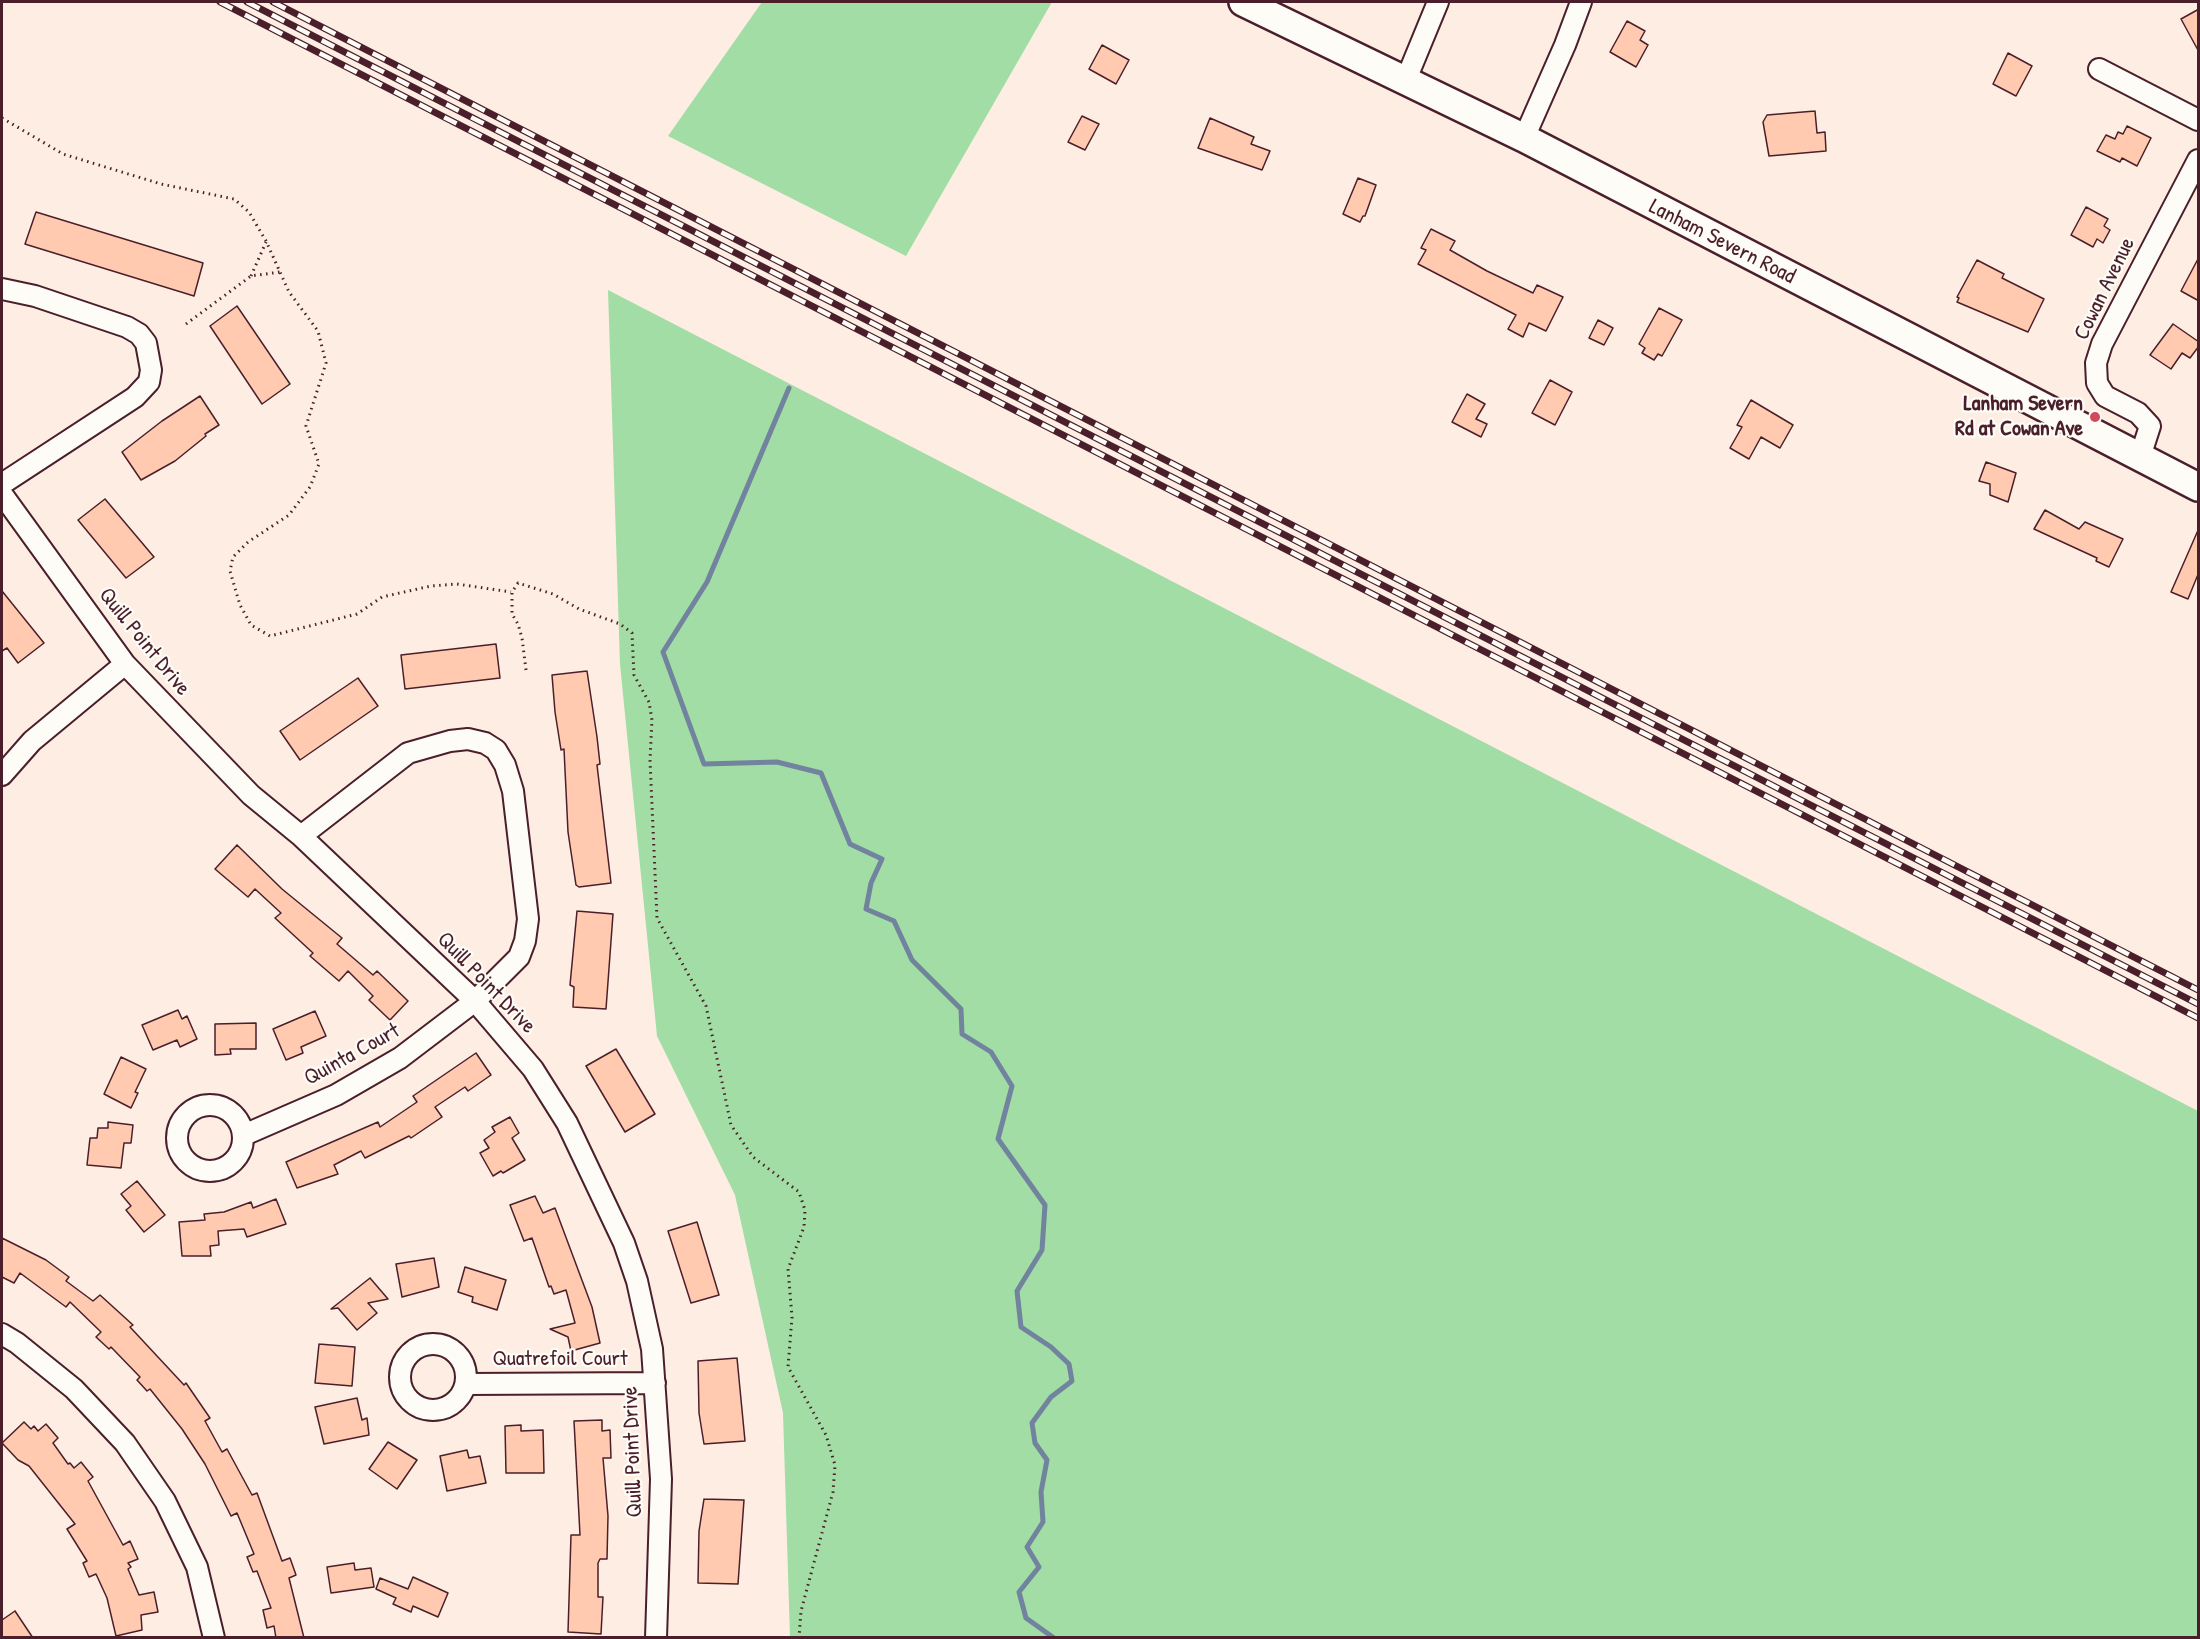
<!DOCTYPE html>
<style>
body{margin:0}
#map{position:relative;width:2200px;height:1639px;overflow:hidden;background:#feede2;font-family:"Patrick Hand",sans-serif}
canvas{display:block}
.frame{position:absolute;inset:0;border:3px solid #4a1f2b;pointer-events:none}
</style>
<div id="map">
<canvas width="2200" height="1639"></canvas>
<div class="frame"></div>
</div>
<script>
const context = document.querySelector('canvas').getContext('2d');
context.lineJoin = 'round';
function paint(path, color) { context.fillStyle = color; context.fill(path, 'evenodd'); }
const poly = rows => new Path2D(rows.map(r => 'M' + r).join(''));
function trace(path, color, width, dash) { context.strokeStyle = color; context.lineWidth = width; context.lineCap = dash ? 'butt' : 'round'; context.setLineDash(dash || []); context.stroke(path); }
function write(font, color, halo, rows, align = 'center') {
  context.font = font + ' "Patrick Hand",sans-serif'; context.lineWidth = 4.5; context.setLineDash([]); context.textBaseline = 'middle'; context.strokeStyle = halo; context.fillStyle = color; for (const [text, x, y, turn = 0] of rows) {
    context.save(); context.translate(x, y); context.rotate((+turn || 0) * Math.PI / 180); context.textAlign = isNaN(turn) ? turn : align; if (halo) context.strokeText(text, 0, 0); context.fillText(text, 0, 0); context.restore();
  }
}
paint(poly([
 [762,2,1052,2,906,256,668,136],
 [608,290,2198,1111,2198,1637,790,1637,783,1413,735,1195,657,1036,620,664]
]), '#a1dda4');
trace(poly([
 [789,388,707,582,663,652,704,764,777,762,821,773,850,844,882,859,871,883,866,909,894,921,912,960,961,1009,962,1034,991,1052,1012,1086,998,1139,1045,1205,1042,1250,1017,1291,1021,1327,1051,1347,1069,1364,1072,1381,1051,1397,1032,1423,1035,1443,1047,1460,1041,1492,1043,1522,1027,1547,1039,1567,1019,1592,1026,1618,1054,1638]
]), '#71839e', 5);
const building = poly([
 [2199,9,2199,52,2181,19,2199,9],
 [1627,21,1645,31,1640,40,1648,45,1636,67,1610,52,1627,21],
 [1102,45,1129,60,1116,84,1089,69,1102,45],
 [2008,53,2032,66,2016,96,1993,84,2008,53],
 [1815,111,1817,133,1825,132,1826,151,1769,156,1763,122,1767,115,1815,111],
 [1082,116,1099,124,1085,150,1068,142,1082,116],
 [1210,118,1254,137,1251,144,1270,151,1262,170,1198,148,1210,118],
 [2127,126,2151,138,2137,166,2122,158,2120,162,2097,151,2106,135,2115,139,2118,132,2123,134,2127,126],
 [1358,178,1376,185,1365,216,1363,216,1360,222,1343,214,1358,178],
 [2086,207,2108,219,2104,226,2110,230,2103,243,2097,239,2093,247,2071,235,2086,207],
 [36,212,203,263,194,296,28,245,25,244,36,212],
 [1431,229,1455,241,1450,250,1487,271,1533,293,1537,285,1563,297,1546,331,1529,323,1523,337,1508,329,1516,315,1418,264,1426,250,1421,248,1431,229],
 [2199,257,2199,301,2181,291,2199,257],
 [1977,260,2004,274,2002,278,2044,299,2028,332,1957,302,1959,298,1957,297,1977,260],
 [237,306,290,384,262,404,210,326,237,306],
 [1659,308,1682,320,1662,356,1658,354,1654,360,1642,353,1645,348,1639,344,1659,308],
 [1598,320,1613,328,1604,345,1589,338,1598,320],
 [2173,324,2199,342,2199,346,2190,358,2182,353,2171,369,2150,355,2173,324],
 [1550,380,1572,392,1555,425,1532,413,1550,380],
 [1467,394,1485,404,1476,419,1487,424,1481,437,1452,422,1467,394],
 [200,396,219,425,205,434,206,436,175,461,141,480,122,452,162,421,200,396],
 [1751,400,1793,425,1780,448,1761,437,1749,459,1730,448,1742,427,1737,425,1751,400],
 [1986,462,2016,473,2008,502,1990,495,1990,484,1979,481,1986,462],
 [105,499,154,557,126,578,78,520,105,499],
 [2045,510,2079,529,2085,522,2123,539,2109,567,2096,561,2097,558,2034,529,2045,510],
 [2199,528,2199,572,2188,599,2171,592,2199,528],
 [2,591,44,643,18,663,7,648,2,651,2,591],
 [496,644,500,678,405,689,401,655,496,644],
 [587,671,597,737,600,764,597,765,611,883,579,887,576,885,568,832,564,749,561,750,555,712,552,675,587,671],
 [358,678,378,706,300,760,280,731,358,678],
 [237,845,282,889,342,938,337,944,373,975,377,971,408,1001,390,1020,369,1000,373,996,348,971,339,981,310,956,313,953,275,918,281,913,255,889,248,897,215,869,237,845],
 [577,911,613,914,606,1009,573,1007,574,987,570,985,577,911],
 [178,1010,182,1019,187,1016,197,1039,180,1047,177,1040,153,1050,142,1025,178,1010],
 [315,1011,326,1036,301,1047,303,1053,286,1060,273,1029,315,1011],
 [256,1023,256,1049,230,1049,231,1054,215,1055,215,1024,256,1023],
 [616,1049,655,1114,625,1132,586,1066,616,1049],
 [476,1053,491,1075,468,1091,465,1087,435,1107,442,1117,411,1138,409,1136,365,1158,361,1151,334,1165,338,1174,297,1188,286,1162,378,1122,380,1127,417,1102,413,1096,476,1053],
 [121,1057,146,1069,135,1092,138,1093,131,1108,104,1094,121,1057],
 [510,1117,519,1133,512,1138,525,1160,503,1173,501,1171,493,1176,480,1153,489,1148,484,1140,495,1132,492,1127,510,1117],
 [108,1122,133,1125,131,1143,124,1143,121,1168,87,1165,90,1138,97,1138,98,1128,108,1128,108,1122],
 [137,1181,165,1215,144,1232,126,1210,131,1206,121,1194,137,1181],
 [535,1196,543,1213,555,1208,592,1307,600,1343,571,1351,568,1337,550,1329,575,1323,566,1290,554,1294,551,1286,549,1287,532,1238,524,1241,510,1205,535,1196],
 [276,1199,286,1224,247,1237,244,1229,218,1231,219,1245,210,1246,211,1256,182,1256,179,1222,205,1220,204,1214,224,1212,251,1202,253,1208,276,1199],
 [697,1222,719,1295,691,1303,668,1231,697,1222],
 [2,1238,46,1260,69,1277,66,1281,93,1301,100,1295,133,1325,130,1327,184,1385,186,1383,210,1418,205,1421,222,1452,227,1449,252,1495,257,1493,282,1561,290,1558,296,1575,289,1578,304,1638,276,1638,274,1626,267,1628,263,1610,271,1608,257,1571,253,1572,247,1557,254,1554,237,1513,231,1516,205,1464,182,1429,150,1389,147,1391,137,1380,140,1377,111,1347,109,1349,96,1337,101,1332,70,1302,66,1307,20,1273,14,1283,2,1277,2,1238],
 [434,1258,439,1287,402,1297,396,1264,434,1258],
 [465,1267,506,1280,497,1310,472,1302,473,1297,458,1292,465,1267],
 [370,1278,388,1299,368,1303,377,1313,357,1330,338,1308,331,1309,370,1278],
 [319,1344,355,1347,352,1386,315,1383,319,1344],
 [737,1358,745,1441,704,1444,699,1413,698,1361,737,1358],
 [357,1398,362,1420,367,1418,369,1435,324,1444,315,1407,357,1398],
 [602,1420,602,1431,610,1430,611,1458,603,1458,608,1516,607,1559,600,1559,598,1563,598,1597,603,1597,601,1634,568,1632,571,1535,580,1535,574,1421,602,1420],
 [24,1422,31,1429,34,1426,38,1431,46,1424,58,1438,53,1443,68,1464,70,1463,74,1468,81,1462,93,1477,88,1481,123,1545,130,1541,138,1559,128,1563,131,1567,128,1569,139,1595,154,1592,158,1612,141,1615,142,1630,116,1636,107,1598,96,1574,89,1577,83,1563,87,1561,67,1529,75,1524,29,1466,18,1460,2,1443,24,1422],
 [521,1425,521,1431,543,1430,544,1473,506,1473,505,1426,521,1425],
 [388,1442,417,1460,397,1489,369,1469,388,1442],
 [467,1450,469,1458,480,1456,486,1483,447,1491,440,1456,467,1450],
 [704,1499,744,1500,738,1584,698,1583,699,1531,704,1499],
 [354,1563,355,1570,371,1568,374,1587,331,1593,327,1567,354,1563],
 [413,1577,448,1593,438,1617,413,1606,411,1612,393,1604,396,1598,376,1589,380,1578,408,1589,413,1577],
 [15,1611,33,1638,2,1638,2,1620,15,1611]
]);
paint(building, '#ffcab0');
trace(building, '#4a1f2b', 1.5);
const street = poly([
 [2099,69,2198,120],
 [1405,82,1438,2],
 [1524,138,1565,45,1581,2],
 [2,289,35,296,127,327,139,334,146,343,151,370,149,382,135,397,2,484],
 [2140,457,2150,426,2138,413,2105,396,2097,383,2096,363,2102,344,2198,160],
 [2,494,125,664,251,795,301,836,475,1001,533,1069,567,1123,624,1243,637,1281,652,1349,661,1479,656,1638],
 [2,775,32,741,125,664],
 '177 1138a33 33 0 1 1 66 0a33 33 0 1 1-66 0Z',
 [244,1135,336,1095,400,1058,475,1001,519,957,525,941,528,919,513,791,505,765,496,750,485,743,468,739,450,741,408,753,301,836],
 [2,1334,17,1343,74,1389,125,1443,165,1501,197,1567,214,1638],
 '400 1377a33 33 0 1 1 66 0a33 33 0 1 1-66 0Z',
 [466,1384,655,1383]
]);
const secondary = poly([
 [1243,2,1524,138,2198,487]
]);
trace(street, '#4a1f2b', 24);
trace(secondary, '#4a1f2b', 32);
trace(poly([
 [2,118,63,154,161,184,234,199,249,212,266,241,289,292,318,331,326,363,306,426,319,464,310,487,289,515,248,542,233,557,230,571,240,605,251,625,270,636,357,614,382,597,431,586,457,584,511,592],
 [251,276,266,242],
 [186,324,251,276,280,272],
 [526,670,522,638,518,624,512,614,512,592,518,583,553,594,579,609,620,624,632,633,634,675,649,702,652,720,650,760,657,918,706,1006,731,1125,753,1157,799,1192,805,1210,804,1227,788,1269,792,1317,788,1367,826,1435,835,1465,833,1492,801,1611,799,1638]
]), '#4a1f2b', 3, [1.5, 4.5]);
trace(street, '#fdfcf7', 20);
trace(secondary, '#fdfcf7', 27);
const rail = poly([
 [220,2,2198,1018],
 [247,2,2198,1004],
 [273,2,2198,990]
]);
trace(rail, '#4a1f2b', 7);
trace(rail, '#fdfcf7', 4.5, [14]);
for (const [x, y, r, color] of [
 [2095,417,6,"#d1495b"]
]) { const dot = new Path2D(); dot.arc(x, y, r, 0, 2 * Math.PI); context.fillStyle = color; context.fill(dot); trace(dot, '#fdfcf7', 2); }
write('22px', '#4a1f2b', '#fdfcf7', [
 ["Lanham Severn Road",1722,242,27],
 ["Cowan Avenue",2105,289,-64],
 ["Quill Point Drive",144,642,51],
 ["Quill Point Drive",486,983,46],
 ["Quinta Court",352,1055,-29],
 ["Quatrefoil Court",560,1359],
 ["Quill Point Drive",633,1452,-92]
]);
write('bold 22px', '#4a1f2b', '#fdfcf7', [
 ["Lanham Severn",2083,404],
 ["Rd at Cowan Ave",2083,429]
], 'right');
</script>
